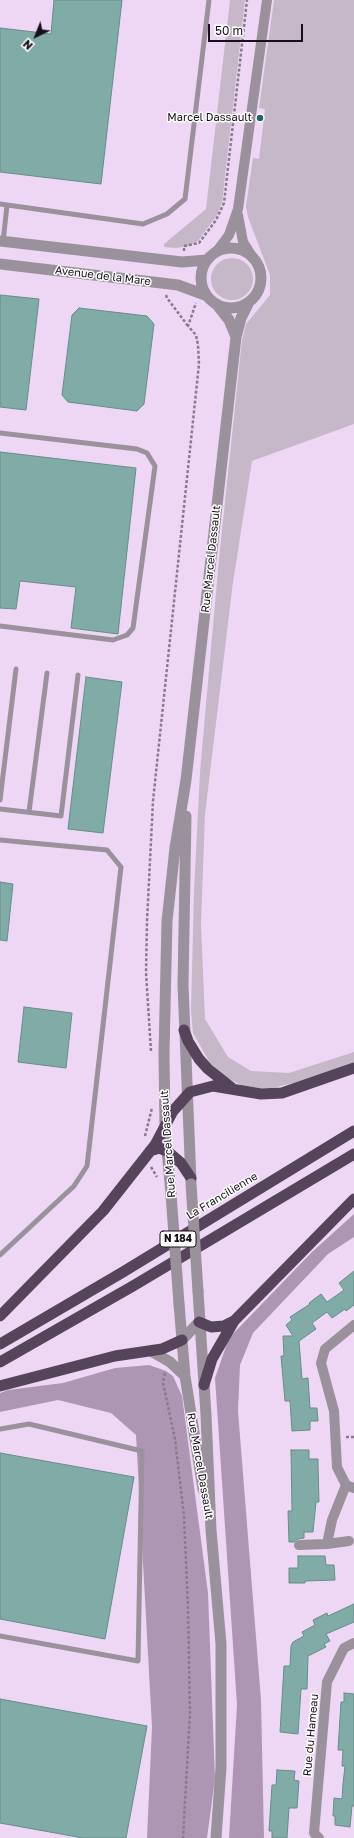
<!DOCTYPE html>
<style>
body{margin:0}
#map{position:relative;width:354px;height:1838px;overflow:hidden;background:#eed7f4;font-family:"Golos Text",sans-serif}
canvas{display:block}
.north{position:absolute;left:16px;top:16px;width:40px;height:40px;-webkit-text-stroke:3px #fff;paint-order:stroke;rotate:223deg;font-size:11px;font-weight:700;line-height:16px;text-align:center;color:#170f19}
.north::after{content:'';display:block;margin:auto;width:14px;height:18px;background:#170f19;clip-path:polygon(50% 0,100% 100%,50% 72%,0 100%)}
.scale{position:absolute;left:208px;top:24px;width:95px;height:18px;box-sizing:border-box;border:2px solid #170f19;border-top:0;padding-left:5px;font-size:12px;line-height:14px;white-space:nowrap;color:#170f19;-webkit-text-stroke:3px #fff;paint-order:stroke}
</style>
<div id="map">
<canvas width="354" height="1838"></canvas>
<div class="north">N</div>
<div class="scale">50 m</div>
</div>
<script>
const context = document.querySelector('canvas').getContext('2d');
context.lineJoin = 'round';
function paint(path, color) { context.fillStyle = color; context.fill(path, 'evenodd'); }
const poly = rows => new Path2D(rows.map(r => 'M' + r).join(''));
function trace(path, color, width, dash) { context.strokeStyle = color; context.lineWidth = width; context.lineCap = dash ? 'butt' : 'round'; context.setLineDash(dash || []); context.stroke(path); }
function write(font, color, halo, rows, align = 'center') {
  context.font = font + ' "Golos Text",sans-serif'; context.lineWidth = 3; context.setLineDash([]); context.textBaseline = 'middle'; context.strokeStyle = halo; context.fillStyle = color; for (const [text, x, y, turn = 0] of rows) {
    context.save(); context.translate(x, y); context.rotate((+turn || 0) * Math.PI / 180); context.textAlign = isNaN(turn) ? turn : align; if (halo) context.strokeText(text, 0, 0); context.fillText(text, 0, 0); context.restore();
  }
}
paint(poly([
 [230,0,245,0,222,203,217,215,198,241,189,246,176,248,164,247,164,244,206,209],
 [274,0,354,0,354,424,252,461,233,582,205,814,201,924,205,1019,228,1057,251,1071,289,1073,354,1052,354,1062,298,1082,267,1089,243,1086,225,1077,210,1063,193,1033,191,1011,194,891,200,772,219,559,242,340,246,324,270,295,270,275,248,217,246,206,253,158,259,159,265,109,259,108],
 '211 279a21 21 0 1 1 42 0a21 21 0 1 1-42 0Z'
]), '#c6b7c9');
paint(poly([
 [354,1214,354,1237,328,1254,253,1333,240,1365,238,1411,261,1700,264,1838,229,1838,237,1705,215,1378,229,1338,312,1252],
 [149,1365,166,1371,173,1376,182,1396,208,1593,215,1779,207,1838,147,1838,152,1727,136,1435,111,1413,58,1400,0,1412,0,1393,8,1390,63,1383,115,1368]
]), '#ad96b3');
const building = poly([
 [54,0,122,0,101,184,0,172,0,28,51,34,54,0],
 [0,295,39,299,26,410,0,407,0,295],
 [79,308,147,316,154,324,144,404,137,411,68,402,62,395,72,315,79,308],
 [0,452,136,468,118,634,71,628,76,587,20,581,16,609,0,608,0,452],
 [86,677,122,682,103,833,68,829,86,677],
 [0,882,13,884,7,941,0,940,0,882],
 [24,1007,72,1013,66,1068,18,1062,24,1007],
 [354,1271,354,1305,346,1311,345,1309,332,1318,327,1312,312,1323,316,1329,299,1341,302,1379,308,1378,310,1408,317,1408,318,1421,310,1421,310,1430,292,1431,290,1401,285,1401,281,1356,284,1356,283,1336,293,1336,286,1325,292,1320,290,1317,310,1304,309,1303,321,1294,327,1302,344,1290,339,1283,354,1271],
 [291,1450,309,1450,309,1459,318,1459,318,1465,319,1502,316,1502,313,1532,304,1532,304,1538,298,1539,294,1542,289,1542,288,1511,292,1511,291,1450],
 [0,1453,134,1477,105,1639,0,1619,0,1453],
 [298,1556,325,1556,326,1565,334,1565,335,1580,305,1581,305,1583,289,1583,289,1568,298,1568,298,1556],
 [354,1604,354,1622,326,1634,330,1641,324,1644,326,1647,308,1656,307,1689,301,1689,298,1734,280,1732,284,1666,290,1666,291,1646,293,1642,304,1636,302,1632,315,1625,313,1620,327,1613,328,1616,354,1604],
 [344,1693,354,1694,354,1806,352,1806,350,1827,335,1825,335,1816,333,1816,334,1798,342,1799,343,1784,345,1766,342,1766,343,1750,338,1750,341,1702,344,1702,344,1693],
 [0,1699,147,1726,126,1838,83,1838,0,1823,0,1699],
 [277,1770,295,1771,294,1780,299,1781,297,1808,289,1808,287,1838,272,1838,272,1831,269,1831,272,1785,276,1785,277,1770]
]);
paint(building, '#81aba7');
trace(building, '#648d8a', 1);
trace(poly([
 [184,251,184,246,199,243,216,220,224,203,247,0],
 [166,295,167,298,188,326],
 [151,1051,146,973,147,921,153,801,199,364,198,345,196,335,188,326,196,303],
 [145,1136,152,1108],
 [151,1167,157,1177],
 [165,1373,163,1383,175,1439,184,1516,188,1609,190,1713,183,1838],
 [346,1437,354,1437]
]), '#8a7a8e', 2.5, [3, 2]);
trace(poly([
 [0,204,143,224,167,214,185,199,209,0],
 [3,242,7,205],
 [0,433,137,449,147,453,155,466,133,628,127,635,113,640,0,626],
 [0,800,16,669],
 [0,809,61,816,78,675],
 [29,812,47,673],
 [0,840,107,850,121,867,87,1166,74,1186,0,1255],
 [0,1429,29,1424,142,1451,138,1661,0,1636]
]), '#9a919c', 5);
trace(poly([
 [238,215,243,242,253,258],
 [217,251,229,235,238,209,267,0],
 [354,1325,325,1349,321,1363,334,1411,337,1467,346,1485,354,1488],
 [327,1544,349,1541],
 [299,1545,327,1544,332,1520,346,1485],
 [319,1838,314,1833,327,1682,344,1648,354,1643]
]), '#9a919c', 10);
trace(poly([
 [0,241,182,262,207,260],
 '201 278a30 30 0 1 1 60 0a30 30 0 1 1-60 0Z',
 [0,264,178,285,205,295],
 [218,306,229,320,236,337],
 [186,816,183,985,191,1181],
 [171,1194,165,1127,164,1053,167,921,175,848,186,780,236,337,241,318,248,304],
 [198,1291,206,1415,211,1530,221,1644,221,1768,216,1838],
 [179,1304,185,1376,203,1489],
 [182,1340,199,1322],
 [151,1351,170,1362,185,1376]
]), '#9a919c', 11);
trace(poly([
 [184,1030,188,1041,199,1059,208,1069,232,1088],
 [150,1151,159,1148,167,1151,181,1163,191,1178],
 [0,1316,103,1211,155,1145,173,1111,190,1092,213,1086,261,1094,282,1093,354,1068],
 [199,1322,211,1327,224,1326,234,1321],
 [0,1344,123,1272,354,1131],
 [0,1362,133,1286,354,1154],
 [204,1385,212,1359,234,1321,354,1199],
 [0,1386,115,1356,162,1349,182,1340]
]), '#56445a', 11);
trace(poly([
 [191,1184,198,1291],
 [171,1194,179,1304]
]), '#9a919c', 11);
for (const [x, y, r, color] of [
 [260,118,4,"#1d6966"]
]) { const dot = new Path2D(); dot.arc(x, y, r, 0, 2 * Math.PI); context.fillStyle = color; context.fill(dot); trace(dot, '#fff', 1.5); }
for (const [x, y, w] of [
 [178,1239,36]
]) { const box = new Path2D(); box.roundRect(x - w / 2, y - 8, w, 16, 3); context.fillStyle = '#fff'; context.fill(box); trace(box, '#170f19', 1); }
write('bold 10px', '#170f19', null, [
 ["N 184",178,1239]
]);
write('11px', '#170f19', '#fff', [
 ["Marcel Dassault",252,118]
], 'right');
write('11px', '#170f19', '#fff', [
 ["Avenue de la Mare",103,276,7],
 ["Rue Marcel Dassault",211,559,-84],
 ["Rue Marcel Dassault",168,1144,-94],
 ["La Francilienne",222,1196,-31],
 ["Rue Marcel Dassault",200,1466,80],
 ["Rue du Hameau",311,1735,-85]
]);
</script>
